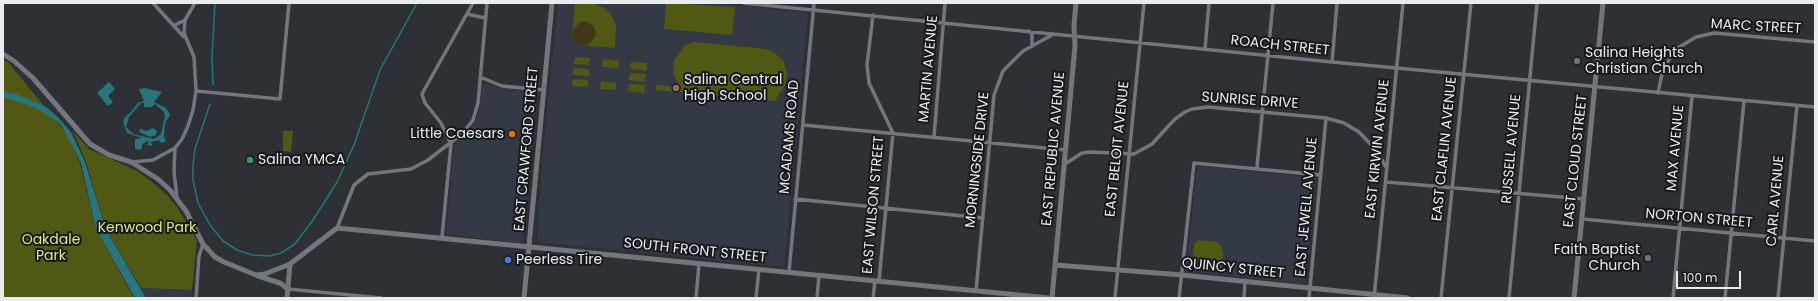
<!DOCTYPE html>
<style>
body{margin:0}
#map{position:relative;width:1818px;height:301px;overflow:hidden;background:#2d3035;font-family:Poppins,sans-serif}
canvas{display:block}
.frame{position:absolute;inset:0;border:4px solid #e9ecef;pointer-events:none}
.scale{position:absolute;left:1676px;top:271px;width:65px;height:18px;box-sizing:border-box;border:2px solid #e9ecef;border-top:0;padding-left:5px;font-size:12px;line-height:14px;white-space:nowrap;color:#e9ecef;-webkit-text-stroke:3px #17181a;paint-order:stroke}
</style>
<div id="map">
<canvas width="1818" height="301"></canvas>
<div class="frame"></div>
<div class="scale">100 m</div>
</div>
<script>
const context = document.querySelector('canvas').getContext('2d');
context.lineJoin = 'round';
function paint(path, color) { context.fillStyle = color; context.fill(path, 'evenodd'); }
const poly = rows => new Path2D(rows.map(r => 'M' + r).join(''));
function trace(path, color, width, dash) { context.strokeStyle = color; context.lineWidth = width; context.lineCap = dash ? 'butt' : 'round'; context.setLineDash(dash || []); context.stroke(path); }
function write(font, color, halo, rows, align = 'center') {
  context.font = font + ' Poppins,sans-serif'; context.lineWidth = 4; context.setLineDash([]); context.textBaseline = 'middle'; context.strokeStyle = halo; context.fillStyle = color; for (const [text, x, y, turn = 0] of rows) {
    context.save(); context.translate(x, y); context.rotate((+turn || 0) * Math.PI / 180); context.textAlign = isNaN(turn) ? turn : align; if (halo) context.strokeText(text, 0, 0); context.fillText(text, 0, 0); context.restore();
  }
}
paint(poly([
 [558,3,715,3,808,13,784,267,537,242,542,161],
 [486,84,501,88,533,92,537,95,523,238,521,242,518,243,446,234,454,146,455,143,475,123,479,111,482,88],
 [1199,166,1316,178,1305,284,1186,271,1197,169],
 [141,288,192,290,191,298,146,298]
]), '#343a45');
paint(poly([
 [575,3,595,4,606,9,611,15,616,25,615,48,578,45,572,38],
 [666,3,735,7,732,35,664,29],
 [694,42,765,49,774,52,784,62,787,74,785,86,777,97,776,101,656,90,656,85,680,87,673,73,674,60,684,46],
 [575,57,590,58,589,65,574,64],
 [603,59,619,61,618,68,602,67],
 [3,60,8,62,67,134,80,163,96,229,134,298,3,298],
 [631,62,647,63,646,71,630,69],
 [574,68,589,69,589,76,573,75],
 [630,73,646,74,645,82,629,80],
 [573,79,588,80,588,87,572,86],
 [601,81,616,83,616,90,600,89],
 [629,84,645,85,644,93,628,91],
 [73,131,89,149,137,171,151,181,167,195,177,207,197,240,192,290,141,288,106,230,86,162],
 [283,131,293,131,291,152,283,151],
 [1199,240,1217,242,1221,246,1223,253,1221,270,1196,268,1193,264,1194,243]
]), '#515813');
paint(poly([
 [585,21,594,26,596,36,590,43,585,46,578,45,572,38,573,30,580,22]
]), '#403717');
paint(poly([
 [109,82,115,89,108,96,113,102,108,106,97,93],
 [145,88,162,92,154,102,166,108,170,115,165,123,164,136,166,141,161,143,159,140,151,142,152,146,147,145,149,142,147,141,142,145,141,150,135,149,135,139,142,138,127,133,123,122,125,117,131,112,138,103,144,101,139,89],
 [141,103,144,103,144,107,151,107,155,104,164,112,165,116,161,134,154,139,133,134,126,127,129,117],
 [3,91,19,95,46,107,57,116,71,132,85,162,106,230,146,298,135,298,96,229,81,163,63,128,58,122,41,111,28,105,3,97],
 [153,128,157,131,156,135,150,137,139,132,140,129,146,131]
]), '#27757d');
trace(poly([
 [213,85,212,57,215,3],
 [210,104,195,149,193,165,193,180,198,203,210,225,223,241,237,250,252,255,270,256,281,253,295,244,313,220,337,182,354,145,380,70,417,3]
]), '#27757d', 1.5);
trace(poly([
 [153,3,184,37],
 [743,3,1332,62,1815,107],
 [467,14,485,18],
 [873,15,867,65,869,83,893,133,879,281],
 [175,25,185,20],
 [1029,31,1032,34,1032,46],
 [1205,49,1209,3],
 [1332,62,1337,3],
 [480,77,502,86,544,90],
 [196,91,280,99,289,3],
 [1658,93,1663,69,1676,49,1696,37,1714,33,1815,42],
 [803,125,1066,150],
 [934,137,945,3],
 [132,162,153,160,175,148],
 [1065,164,1082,153,1090,152,1134,154,1152,144,1175,119,1185,112,1192,109,1208,107,1326,118,1344,123,1359,132,1376,150,1386,167],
 [1257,167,1273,3],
 [1386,182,1584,199],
 [177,198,174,172,175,148,182,139,188,126,193,110,196,91,194,57,184,33,185,20,195,3],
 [795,199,983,218],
 [1582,219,1815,241],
 [337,228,354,185,368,174,411,169,428,160,463,133,473,120,478,103,487,3],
 [442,237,451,144,441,123,425,103,422,94,473,3],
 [789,272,814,3],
 [288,289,381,298],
 [976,291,994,95,1003,71,1023,51,1052,35],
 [196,298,199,256,203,244],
 [696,298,699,264],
 [756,298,759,269],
 [817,298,819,275],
 [873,298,875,281],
 [1115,298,1144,3],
 [1179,298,1194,163,1320,175],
 [1244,298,1245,282],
 [1309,298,1326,118],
 [1374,298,1403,3],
 [1441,298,1471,3],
 [1509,298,1537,3],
 [1673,298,1692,96],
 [1725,298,1744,101],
 [1778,298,1797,105]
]), '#73777d', 3.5);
trace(poly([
 [3,54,14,61,33,78,90,144,109,155,131,162,158,179,170,190,186,211,203,244,215,257,224,262,256,275,265,274,290,264,337,228,1049,298],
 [1056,265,1182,275,1408,298],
 [258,276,280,283,288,289],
 [287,298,290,264],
 [524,298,552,3],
 [1052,298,1075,46,1074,25,1076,3],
 [1574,298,1603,3]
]), '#73777d', 5);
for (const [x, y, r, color] of [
 [1577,61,4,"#6b7280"],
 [676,88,4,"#8d6e63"],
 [512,134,4,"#e8710a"],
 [250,160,4,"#2e9e5b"],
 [1648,258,4,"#6b7280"],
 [508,260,4,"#3f7fe0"]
]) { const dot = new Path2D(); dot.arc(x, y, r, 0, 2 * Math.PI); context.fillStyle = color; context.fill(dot); trace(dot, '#17181a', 1.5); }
write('14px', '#e9ecef', '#17181a', [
 ["MARC STREET",1756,27,3],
 ["ROACH STREET",1280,46,6],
 ["MARTIN AVENUE",929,69,-85],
 ["SUNRISE DRIVE",1250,101,4],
 ["MCADAMS ROAD",790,137,-85],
 ["MAX AVENUE",1676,148,-85],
 ["EAST CRAWFORD STREET",527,149,-85],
 ["EAST REPUBLIC AVENUE",1054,149,-85],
 ["EAST BELOIT AVENUE",1118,149,-84],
 ["EAST KIRWIN AVENUE",1378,149,-84],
 ["EAST CLAFLIN AVENUE",1445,149,-84],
 ["RUSSELL AVENUE",1512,149,-85],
 ["MORNINGSIDE DRIVE",978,160,-84],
 ["EAST CLOUD STREET",1576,161,-84],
 ["CARL AVENUE",1776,201,-85],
 ["EAST WILSON STREET",874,205,-85],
 ["EAST JEWELL AVENUE",1307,207,-85],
 ["NORTON STREET",1699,219,5],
 ["SOUTH FRONT STREET",695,251,6],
 ["QUINCY STREET",1233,269,6]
]);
write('14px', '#e9ecef', '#17181a', [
 ["Salina Heights",1585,53],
 ["Christian Church",1585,69],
 ["Salina Central",684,80],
 ["High School",684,96],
 ["Little Caesars",504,134,"right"],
 ["Salina YMCA",258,160],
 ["Faith Baptist",1640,250,"right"],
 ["Church",1640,266,"right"],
 ["Peerless Tire",516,260]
], 'left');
write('14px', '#ddea87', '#17181a', [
 ["Kenwood Park",147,228],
 ["Oakdale",51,240],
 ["Park",51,256]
]);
</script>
